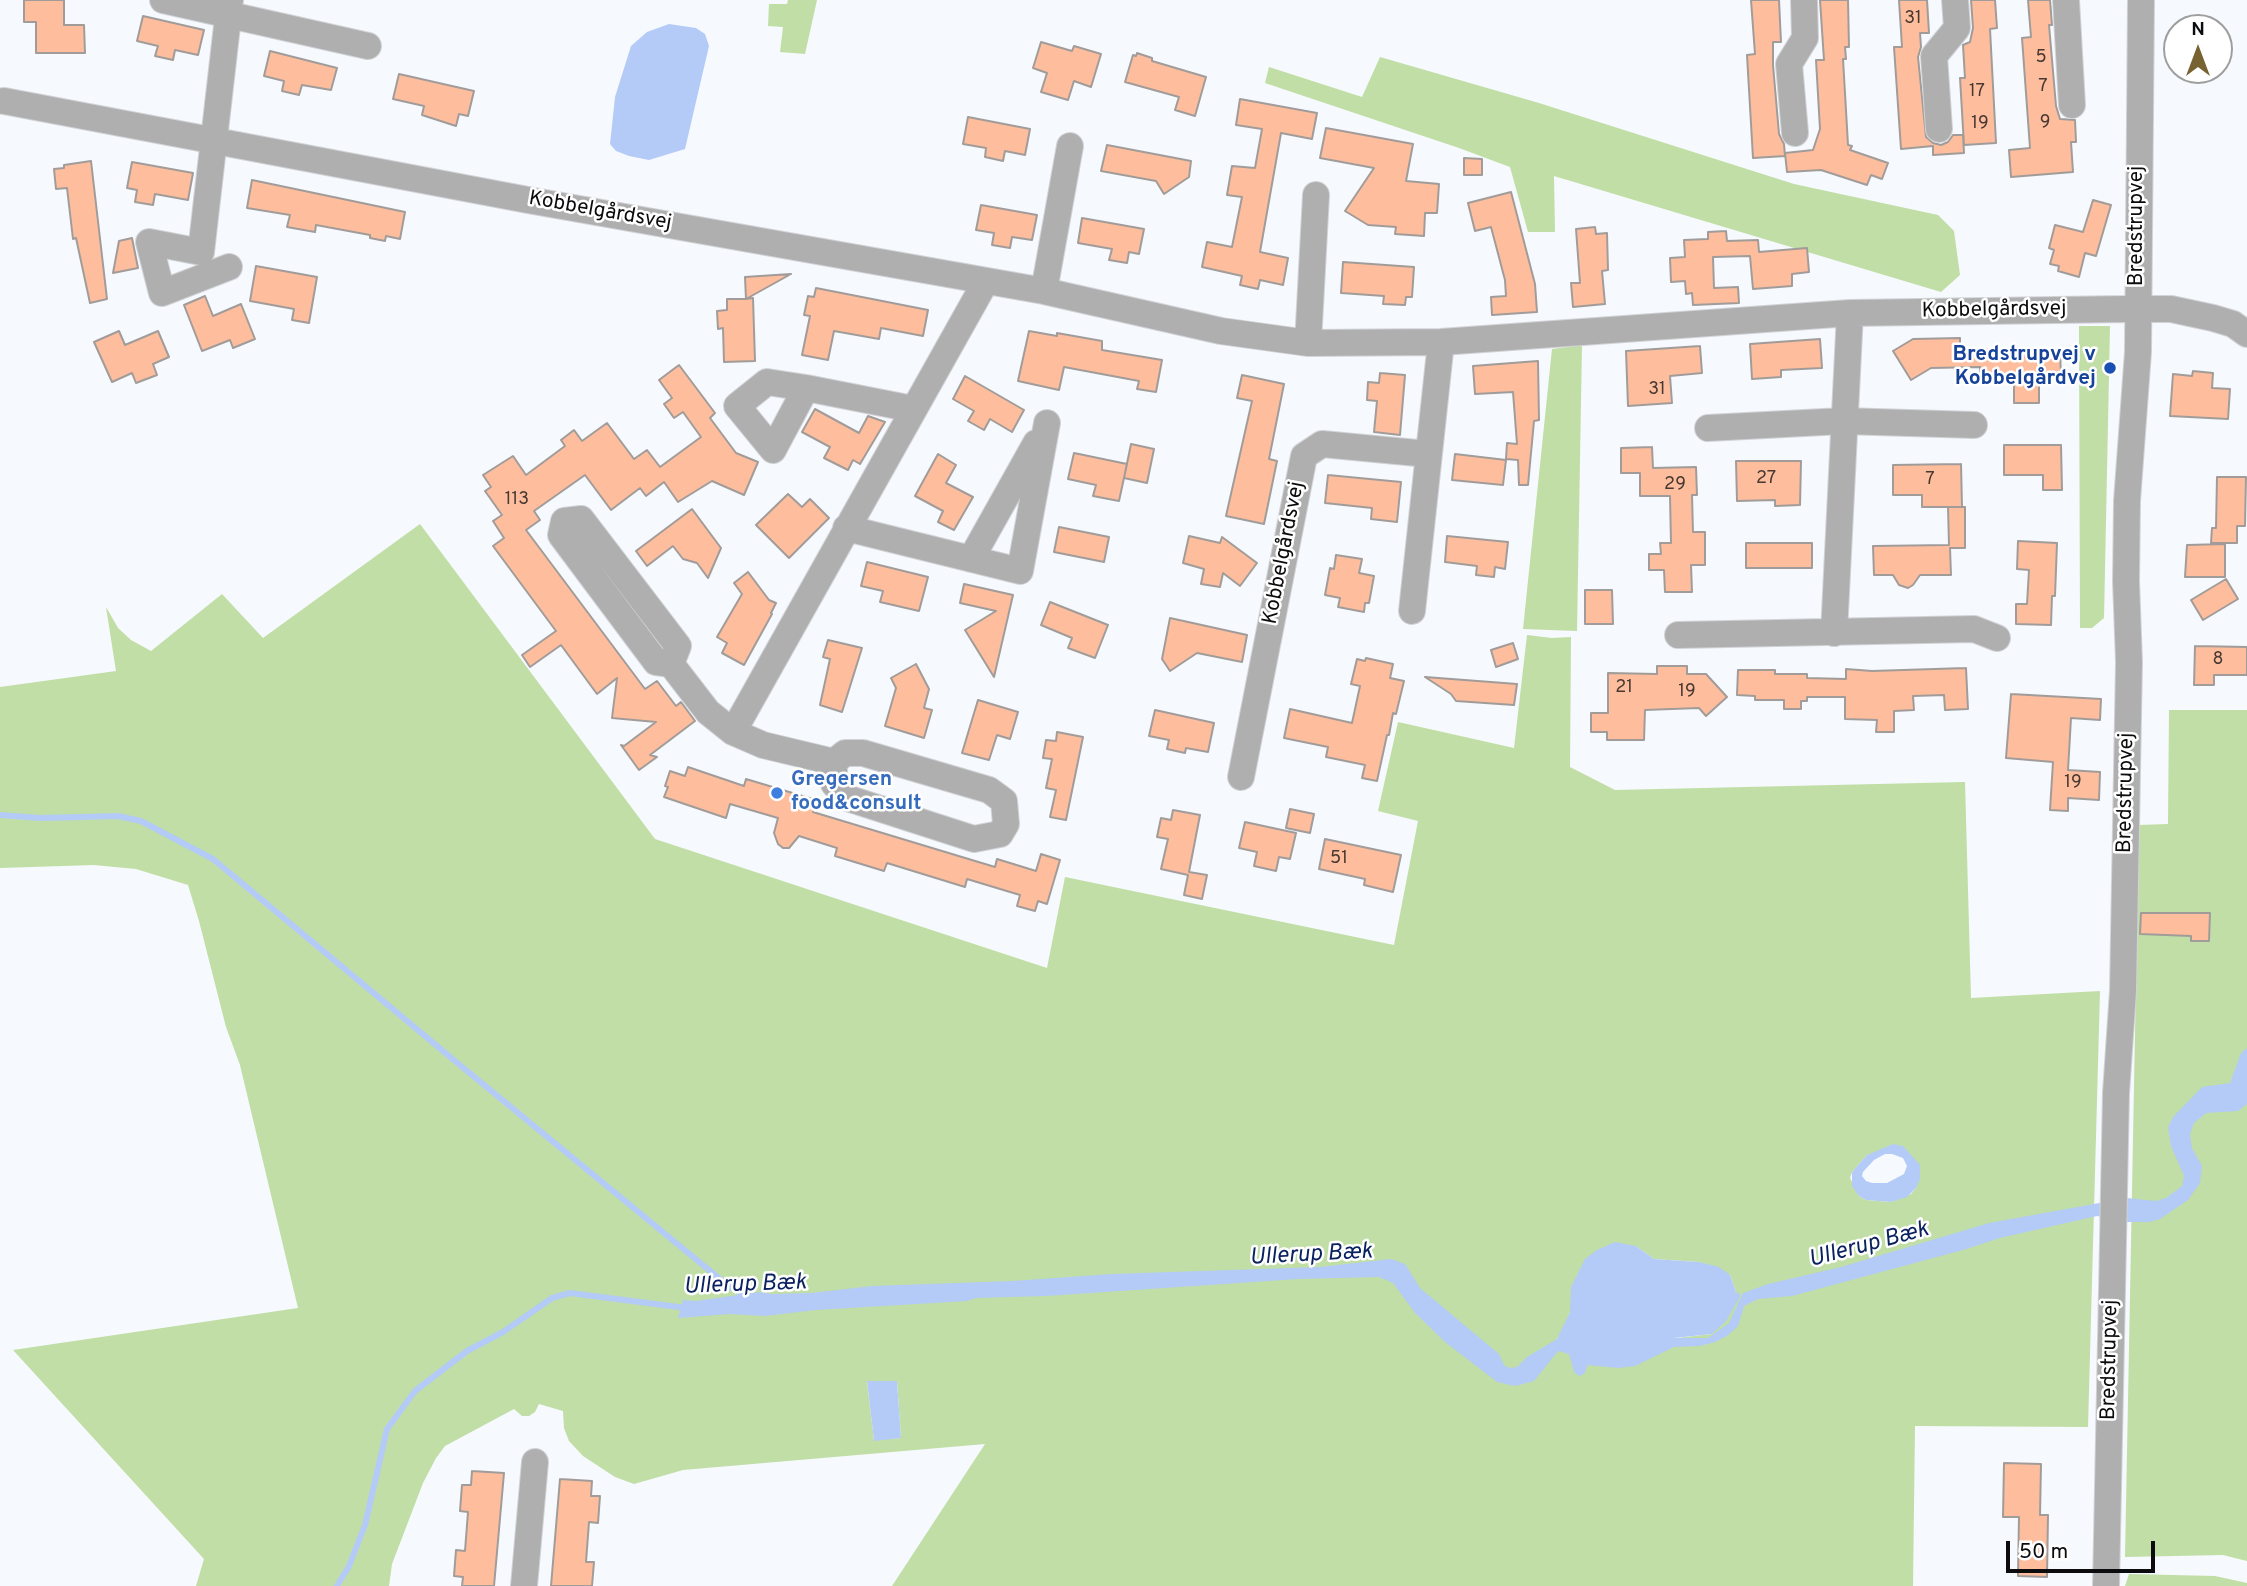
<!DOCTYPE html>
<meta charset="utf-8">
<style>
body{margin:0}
#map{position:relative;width:2247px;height:1586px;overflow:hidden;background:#f6f9fd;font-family:Overpass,sans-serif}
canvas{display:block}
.north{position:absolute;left:2163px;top:14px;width:70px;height:70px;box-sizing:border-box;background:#fff;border:2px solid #9e9e9f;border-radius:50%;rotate:0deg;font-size:19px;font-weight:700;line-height:28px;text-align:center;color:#0c0c0e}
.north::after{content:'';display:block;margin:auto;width:24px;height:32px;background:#776231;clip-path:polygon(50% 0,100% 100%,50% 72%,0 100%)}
.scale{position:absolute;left:2006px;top:1541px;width:149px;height:32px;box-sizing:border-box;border:4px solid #0c0c0e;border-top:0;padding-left:9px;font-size:21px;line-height:24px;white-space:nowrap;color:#0c0c0e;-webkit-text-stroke:5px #fff;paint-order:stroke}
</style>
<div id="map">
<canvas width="2247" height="1586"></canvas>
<div class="north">N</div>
<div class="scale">50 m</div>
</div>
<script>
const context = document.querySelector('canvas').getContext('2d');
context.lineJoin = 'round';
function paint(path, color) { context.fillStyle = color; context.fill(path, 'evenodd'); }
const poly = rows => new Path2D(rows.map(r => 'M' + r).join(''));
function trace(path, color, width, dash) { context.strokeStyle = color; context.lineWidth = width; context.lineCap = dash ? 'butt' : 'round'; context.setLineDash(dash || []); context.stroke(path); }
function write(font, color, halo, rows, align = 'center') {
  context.font = font + ' Overpass,sans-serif'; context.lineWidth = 5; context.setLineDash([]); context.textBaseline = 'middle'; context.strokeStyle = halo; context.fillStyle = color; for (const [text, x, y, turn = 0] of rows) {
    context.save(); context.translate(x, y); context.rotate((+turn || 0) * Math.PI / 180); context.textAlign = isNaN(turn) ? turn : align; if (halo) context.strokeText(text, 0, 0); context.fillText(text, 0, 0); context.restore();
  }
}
paint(poly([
 [788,0,817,0,805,54,780,52,783,27,768,26,769,4,787,4],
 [1380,57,1539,103,1794,184,1938,215,1954,231,1960,275,1941,292,1554,176,1555,232,1528,232,1510,167,1459,148,1265,83,1269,67,1362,97],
 [2079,326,2110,326,2104,618,2092,628,2080,628],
 [1582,345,1577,631,1523,629,1552,349],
 [420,524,655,839,1047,968,1065,877,1394,945,1418,821,1378,811,1398,722,1514,748,1527,635,1552,638,1571,637,1570,767,1615,790,1965,782,1971,998,2100,991,2088,1427,1915,1426,1913,1586,892,1586,985,1444,683,1470,634,1484,615,1477,583,1456,569,1441,564,1428,563,1411,539,1404,535,1412,529,1416,522,1416,514,1409,445,1446,436,1458,423,1483,392,1564,389,1586,196,1586,204,1559,13,1350,298,1308,240,1065,226,1027,199,921,188,885,136,869,94,865,0,868,0,687,116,671,106,607,118,628,131,640,151,651,222,594,263,638],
 [1903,1146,1916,1188,1911,1194,1891,1202,1866,1200,1859,1196,1850,1178,1852,1172,1867,1155],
 [1636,1246,1654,1259,1699,1262,1730,1275,1736,1292,1712,1334,1668,1339,1649,1349,1552,1346,1563,1330,1570,1312],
 [897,1381,901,1438,874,1440,867,1382],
 [2169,710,2247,710,2247,1561,2223,1555,2125,1557,2139,825,2168,824],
 [2129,1574,2215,1576,2247,1583,2247,1586,2125,1586]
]), '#c0dea5');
paint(poly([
 [669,24,696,28,705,34,709,46,685,149,649,160,629,156,616,151,610,144,615,97,631,46,647,32],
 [2247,1048,2247,1104,2238,1111,2206,1113,2194,1123,2190,1134,2192,1148,2202,1166,2200,1183,2188,1200,2160,1219,2149,1222,2128,1222,2097,1216,2000,1238,1963,1250,1792,1296,1758,1299,1744,1306,1738,1326,1727,1336,1715,1342,1700,1346,1674,1347,1635,1366,1618,1368,1588,1365,1584,1374,1579,1376,1574,1372,1569,1354,1558,1351,1534,1381,1515,1386,1497,1382,1445,1342,1415,1313,1393,1283,1379,1277,1298,1279,1046,1296,976,1298,967,1301,816,1310,765,1316,730,1314,678,1318,683,1300,696,1301,759,1292,772,1294,811,1293,872,1286,1012,1281,1112,1274,1320,1267,1391,1259,1405,1264,1420,1288,1499,1354,1504,1365,1509,1368,1517,1367,1527,1357,1557,1339,1570,1312,1571,1287,1585,1259,1597,1250,1615,1242,1636,1246,1654,1259,1699,1262,1719,1267,1730,1275,1736,1292,1741,1295,1726,1321,1712,1334,1674,1338,1708,1338,1729,1323,1743,1293,1768,1284,1841,1267,1989,1223,2127,1198,2156,1201,2166,1198,2182,1186,2184,1176,2171,1146,2168,1127,2173,1117,2202,1087,2230,1083,2241,1053],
 [1893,1144,1903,1146,1920,1165,1920,1179,1916,1188,1907,1197,1891,1202,1866,1200,1859,1196,1852,1186,1852,1172,1867,1155],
 [1885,1154,1892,1154,1903,1158,1907,1166,1904,1174,1887,1183,1872,1183,1866,1181,1862,1176,1863,1172,1874,1160],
 [867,1381,897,1381,901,1438,874,1441]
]), '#b4cbf8');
trace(poly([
 [0,815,41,818,118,816,141,821,213,859,455,1061,726,1284,748,1298],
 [337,1586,349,1566,365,1525,387,1429,415,1391,467,1351,503,1332,552,1298,570,1293,686,1308]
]), '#b4cbf8', 6);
const building = poly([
 [24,0,64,0,64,25,84,25,85,53,36,53,36,22,24,22,24,0],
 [1751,0,1779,0,1781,42,1773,42,1773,65,1779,134,1784,144,1785,156,1753,158,1747,55,1755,54,1751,0],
 [1820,0,1848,0,1849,47,1845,47,1846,59,1843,59,1848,145,1852,146,1850,150,1888,163,1882,179,1871,175,1867,185,1821,170,1787,172,1785,153,1813,150,1820,129,1816,60,1824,60,1820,0],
 [1899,0,1927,0,1929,33,1920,33,1921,47,1918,57,1926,137,1933,143,1941,145,1948,142,1953,135,1963,135,1964,153,1933,155,1933,146,1901,149,1894,47,1902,47,1899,0],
 [1971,0,1995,0,1997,28,1990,29,1996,143,1964,145,1960,78,1965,78,1963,45,1970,42,1973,28,1971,0],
 [2028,0,2050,0,2052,25,2049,25,2056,106,2060,119,2075,120,2076,142,2071,142,2073,172,2011,177,2009,150,2030,148,2022,38,2031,37,2028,0],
 [143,16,204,30,198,55,175,50,173,60,155,56,158,46,137,41,143,16],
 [1041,42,1072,51,1074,46,1101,54,1091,87,1074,81,1068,100,1041,92,1047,73,1033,68,1041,42],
 [270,51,337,68,331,90,302,85,299,95,282,91,284,81,264,76,270,51],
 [1137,53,1152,58,1152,61,1206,77,1195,116,1175,110,1179,97,1125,82,1133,55,1136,56,1137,53],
 [399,74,474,91,468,116,459,114,456,126,422,115,424,106,393,99,399,74],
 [1240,99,1317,113,1312,139,1281,133,1260,252,1288,258,1283,285,1260,280,1258,289,1240,285,1242,276,1202,267,1207,242,1232,247,1242,197,1227,195,1232,166,1255,168,1262,129,1236,125,1240,99],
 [968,117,1030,129,1025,155,1005,151,1003,161,985,157,986,148,963,144,968,117],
 [1326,128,1413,144,1406,181,1439,184,1437,213,1425,213,1424,236,1395,234,1396,227,1368,225,1345,211,1374,168,1320,158,1326,128],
 [1107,145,1191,161,1189,177,1164,194,1156,181,1101,171,1107,145],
 [1464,158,1482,159,1482,175,1464,175,1464,158],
 [91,161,107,299,90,303,76,238,73,239,67,188,56,189,54,169,64,168,64,165,91,161],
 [132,162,193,173,188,200,155,194,153,205,135,202,137,190,127,188,132,162],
 [252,180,405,212,400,239,386,236,385,241,370,238,370,235,316,225,315,232,287,227,290,215,247,208,252,180],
 [1511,192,1535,284,1537,312,1492,315,1491,297,1506,296,1505,280,1491,227,1475,231,1468,203,1511,192],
 [2093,200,2111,205,2096,256,2085,253,2079,277,2058,271,2059,266,2050,264,2054,250,2049,248,2055,225,2083,232,2093,200],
 [981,205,1037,215,1032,240,1012,237,1010,248,992,245,994,233,976,230,981,205],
 [1082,218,1144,229,1139,254,1129,252,1127,263,1109,260,1112,249,1078,243,1082,218],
 [1595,227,1596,234,1607,233,1608,270,1602,271,1605,304,1573,307,1571,283,1580,283,1576,229,1595,227],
 [1726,231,1727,241,1758,240,1759,252,1807,248,1809,272,1792,274,1792,286,1753,289,1750,256,1713,257,1714,288,1738,287,1739,303,1693,305,1692,293,1686,294,1685,281,1671,282,1670,258,1685,257,1684,240,1708,239,1708,232,1726,231],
 [132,238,138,268,113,273,119,241,132,238],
 [1343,262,1414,267,1412,297,1406,297,1405,305,1383,304,1384,296,1341,293,1343,262],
 [256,266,317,277,309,323,292,320,294,309,250,301,256,266],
 [791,274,746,299,753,298,755,361,724,362,723,328,718,329,717,311,727,310,727,299,746,299,745,277,791,274],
 [816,288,928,310,923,336,881,328,879,339,834,331,828,360,802,355,810,316,804,315,808,296,814,297,816,288],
 [205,296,213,316,241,304,255,339,233,348,230,340,202,351,184,305,205,296],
 [119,331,125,345,158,331,169,357,153,364,157,375,136,383,132,373,112,382,94,342,119,331],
 [1029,331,1057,336,1057,333,1102,341,1102,350,1162,360,1156,392,1137,389,1139,381,1064,367,1059,390,1018,381,1029,331],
 [1960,338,1960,350,2060,349,2061,377,2039,378,2039,403,2014,403,2014,378,1980,378,1980,367,1931,368,1911,380,1893,351,1913,339,1960,338],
 [1820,339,1822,368,1781,370,1781,377,1752,379,1750,344,1820,339],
 [1700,346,1702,373,1670,376,1672,403,1628,406,1626,351,1700,346],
 [1538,361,1539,420,1534,421,1528,485,1519,485,1518,460,1506,459,1507,443,1517,444,1513,392,1475,394,1473,366,1538,361],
 [679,365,715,413,710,418,736,453,758,462,744,495,712,481,678,502,664,482,646,496,640,488,611,510,585,475,534,511,540,520,526,530,645,689,657,681,676,706,681,702,695,721,650,755,657,757,639,770,621,745,624,746,656,722,612,718,617,678,597,694,561,645,530,667,522,655,556,631,493,546,504,538,493,521,502,515,485,491,491,487,483,475,513,456,526,475,565,446,561,440,574,430,582,441,607,423,634,459,647,450,660,467,701,437,683,412,674,418,664,404,672,398,659,380,679,365],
 [2193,371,2213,373,2212,388,2230,389,2228,419,2170,416,2173,374,2192,376,2193,371],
 [1380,373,1405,375,1400,435,1374,432,1377,401,1367,400,1368,382,1379,383,1380,373],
 [1242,375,1284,384,1269,459,1277,461,1264,524,1226,516,1252,401,1237,398,1242,375],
 [965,376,1024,410,1012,432,990,419,984,430,968,421,974,411,953,399,965,376],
 [815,409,859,433,868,416,885,422,860,464,853,460,848,470,824,458,830,447,802,432,815,409],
 [1131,444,1154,449,1147,483,1124,478,1131,444],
 [2004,445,2061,445,2062,490,2043,490,2043,475,2004,475,2004,445],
 [1652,447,1653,468,1696,467,1697,495,1692,495,1693,532,1705,532,1705,565,1691,565,1692,592,1665,592,1664,570,1649,570,1649,554,1661,554,1660,543,1671,543,1670,496,1640,496,1640,473,1621,473,1621,448,1652,447],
 [1074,453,1127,464,1119,501,1093,496,1096,485,1068,479,1074,453],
 [938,454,956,465,946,483,973,497,954,530,938,522,943,511,915,496,938,454],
 [1455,454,1506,460,1503,485,1452,480,1455,454],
 [1736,461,1801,461,1800,505,1775,506,1775,500,1737,501,1736,461],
 [1961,464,1962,507,1922,507,1922,495,1893,495,1893,465,1961,464],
 [1328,475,1401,482,1397,522,1371,519,1372,508,1325,503,1328,475],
 [2217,477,2246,477,2245,526,2237,526,2237,543,2211,543,2212,528,2216,528,2217,477],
 [788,494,802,507,810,499,829,518,789,558,756,525,788,494],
 [1948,507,1965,507,1965,548,1950,548,1951,575,1920,575,1913,585,1908,588,1899,585,1893,575,1874,575,1873,546,1949,545,1948,507],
 [692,509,721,548,708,578,697,563,683,559,673,546,647,566,636,551,692,509],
 [1059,527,1109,537,1104,562,1054,552,1059,527],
 [1189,536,1220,543,1222,537,1257,563,1240,586,1223,573,1220,587,1201,584,1204,569,1183,563,1189,536],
 [1447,536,1508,542,1505,569,1495,567,1494,577,1476,575,1477,566,1445,562,1447,536],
 [2018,541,2057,543,2055,596,2052,596,2051,625,2016,624,2016,604,2027,604,2029,570,2017,569,2018,541],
 [1746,543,1812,543,1812,568,1746,568,1746,543],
 [2225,544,2225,577,2185,577,2187,545,2225,544],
 [1336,555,1362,559,1359,573,1374,576,1369,603,1365,603,1364,612,1338,607,1340,598,1325,595,1330,568,1334,569,1336,555],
 [867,562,928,577,919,611,880,602,883,591,861,586,867,562],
 [748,572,769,600,776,603,771,613,772,614,744,665,722,653,727,643,717,637,742,594,734,583,748,572],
 [2226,579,2238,599,2203,620,2191,600,2226,579],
 [964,584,1013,595,994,677,965,630,996,611,960,603,964,584],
 [1585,590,1612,590,1613,624,1585,624,1585,590],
 [1050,602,1108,625,1095,658,1068,648,1072,638,1041,625,1050,602],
 [1170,618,1247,635,1242,662,1197,653,1170,671,1162,659,1170,618],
 [828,640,862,648,842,712,820,705,830,659,823,657,828,640],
 [1513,643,1518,659,1496,667,1491,650,1513,643],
 [2195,646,2247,647,2247,675,2214,675,2214,685,2194,685,2195,646],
 [1366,658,1393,664,1390,678,1404,681,1396,714,1393,713,1389,735,1387,735,1377,781,1362,778,1365,765,1326,757,1328,747,1284,738,1290,709,1352,723,1360,686,1351,684,1357,659,1365,661,1366,658],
 [916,664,929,689,924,708,932,710,924,738,885,726,896,688,891,678,916,664],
 [1657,666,1687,666,1687,674,1706,674,1727,697,1706,716,1699,708,1645,710,1644,740,1607,740,1607,732,1591,732,1591,713,1608,713,1608,673,1657,674,1657,666],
 [1966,668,1968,709,1945,710,1944,695,1913,696,1914,710,1894,711,1894,732,1876,732,1877,720,1845,719,1845,697,1807,697,1807,701,1801,701,1801,709,1784,709,1784,700,1755,700,1755,696,1737,695,1738,670,1775,670,1775,674,1807,674,1807,678,1846,679,1846,669,1872,671,1966,668],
 [1425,677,1517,684,1514,705,1456,701,1451,694,1425,677],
 [2011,694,2101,699,2100,720,2071,718,2068,770,2100,772,2099,800,2068,798,2068,811,2050,810,2053,762,2006,758,2011,694],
 [978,700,1018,712,1010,739,997,735,989,760,962,753,978,700],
 [1155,710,1214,723,1208,752,1186,748,1185,753,1167,749,1169,740,1149,736,1155,710],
 [1057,732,1083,737,1066,820,1050,817,1056,790,1046,788,1052,759,1043,758,1046,740,1056,741,1057,732],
 [688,767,744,786,746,779,816,800,813,812,995,867,997,859,1036,871,1041,854,1060,860,1047,904,1038,901,1035,911,1017,906,1020,895,967,879,965,887,887,863,884,871,835,856,837,848,799,836,789,848,783,848,778,844,774,833,778,818,730,804,726,818,664,797,668,787,665,786,670,771,685,776,688,767],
 [1290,809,1314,814,1310,833,1286,828,1290,809],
 [1173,810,1200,815,1189,872,1207,875,1202,899,1184,895,1188,875,1161,869,1168,839,1157,837,1161,818,1171,820,1173,810],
 [1245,822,1296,833,1290,859,1279,857,1276,871,1254,866,1257,852,1239,848,1245,822],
 [1325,839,1401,855,1393,892,1364,885,1365,879,1319,869,1325,839],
 [2141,913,2210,913,2209,941,2191,941,2191,936,2140,934,2141,913],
 [2004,1463,2041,1464,2040,1515,2048,1515,2047,1577,2018,1576,2019,1517,2003,1517,2004,1463],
 [472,1471,504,1473,494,1586,462,1586,463,1577,454,1576,456,1550,465,1551,468,1512,460,1511,462,1485,471,1485,472,1471],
 [560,1479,592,1481,591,1496,600,1496,598,1523,589,1522,586,1562,594,1562,592,1586,551,1586,560,1479]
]);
paint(building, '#febe9d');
trace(building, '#a19c9a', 2);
const minor = poly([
 [163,0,368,46],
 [2066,0,2072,105],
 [4,101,528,200,1044,291,1221,331,1308,343,1441,342,1850,313,2125,309,2171,309,2213,318,2233,324,2247,334],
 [1939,129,1934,56,1957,28,1955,0],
 [1795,133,1789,64,1805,38,1804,0],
 [229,267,162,293,149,242,201,252,230,0],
 [1044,291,1070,146],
 [1308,343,1316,195],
 [806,388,773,450,737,406,767,382,806,388,913,409],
 [1708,428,1843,421,1974,425],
 [846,528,1020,571,1047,423],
 [971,559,1036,443],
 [1412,611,1441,342],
 [1834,633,1850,313],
 [1678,635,1974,629,1997,638],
 [671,664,656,662,561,535,564,521,581,519,678,646,671,664,708,712,733,732,763,745,834,762,845,753,863,753,989,790,1004,801,1006,824,1000,834,974,839,847,798,834,784,834,762],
 [733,732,986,281],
 [1241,777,1304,456,1322,444,1428,454],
 [524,1586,535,1462],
 [2106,1586,2116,1093,2123,991,2129,662,2126,581,2127,501,2138,352,2141,0]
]);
trace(minor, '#d1d3d7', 28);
trace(minor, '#b0afb0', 26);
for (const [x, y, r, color] of [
 [2110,368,7,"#1a4fb4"],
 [777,793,7,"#3f7fe0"]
]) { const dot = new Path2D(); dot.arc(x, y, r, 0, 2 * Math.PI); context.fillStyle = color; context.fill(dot); trace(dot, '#fff', 2.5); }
write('18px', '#483832', null, [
 ["31",1913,19],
 ["5",2041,58],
 ["7",2043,87],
 ["17",1977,92],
 ["9",2045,123],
 ["19",1980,124],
 ["31",1657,390],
 ["27",1766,479],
 ["7",1930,480],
 ["29",1675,485],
 ["113",517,500],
 ["8",2218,660],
 ["21",1624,688],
 ["19",1687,692],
 ["19",2073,783],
 ["51",1339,859]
]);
write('21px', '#0c0c0e', '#fff', [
 ["Kobbelgårdsvej",600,212,10],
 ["Bredstrupvej",2138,226,-90],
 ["Kobbelgårdsvej",1994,311,-1],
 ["Kobbelgårdsvej",1285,553,-79],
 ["Bredstrupvej",2127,793,-89],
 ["Bredstrupvej",2111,1360,-89]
]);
write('bold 21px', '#164399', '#fff', [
 ["Bredstrupvej v",2096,356],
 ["Kobbelgårdvej",2096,380]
], 'right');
write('bold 21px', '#366cbe', '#fff', [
 ["Gregersen",791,781],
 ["food&consult",791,805]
], 'left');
write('italic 23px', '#0b2261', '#fff', [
 ["Ullerup Bæk",1869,1246,-15],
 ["Ullerup Bæk",1311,1256,-3],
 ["Ullerup Bæk",745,1286,-2]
]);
</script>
